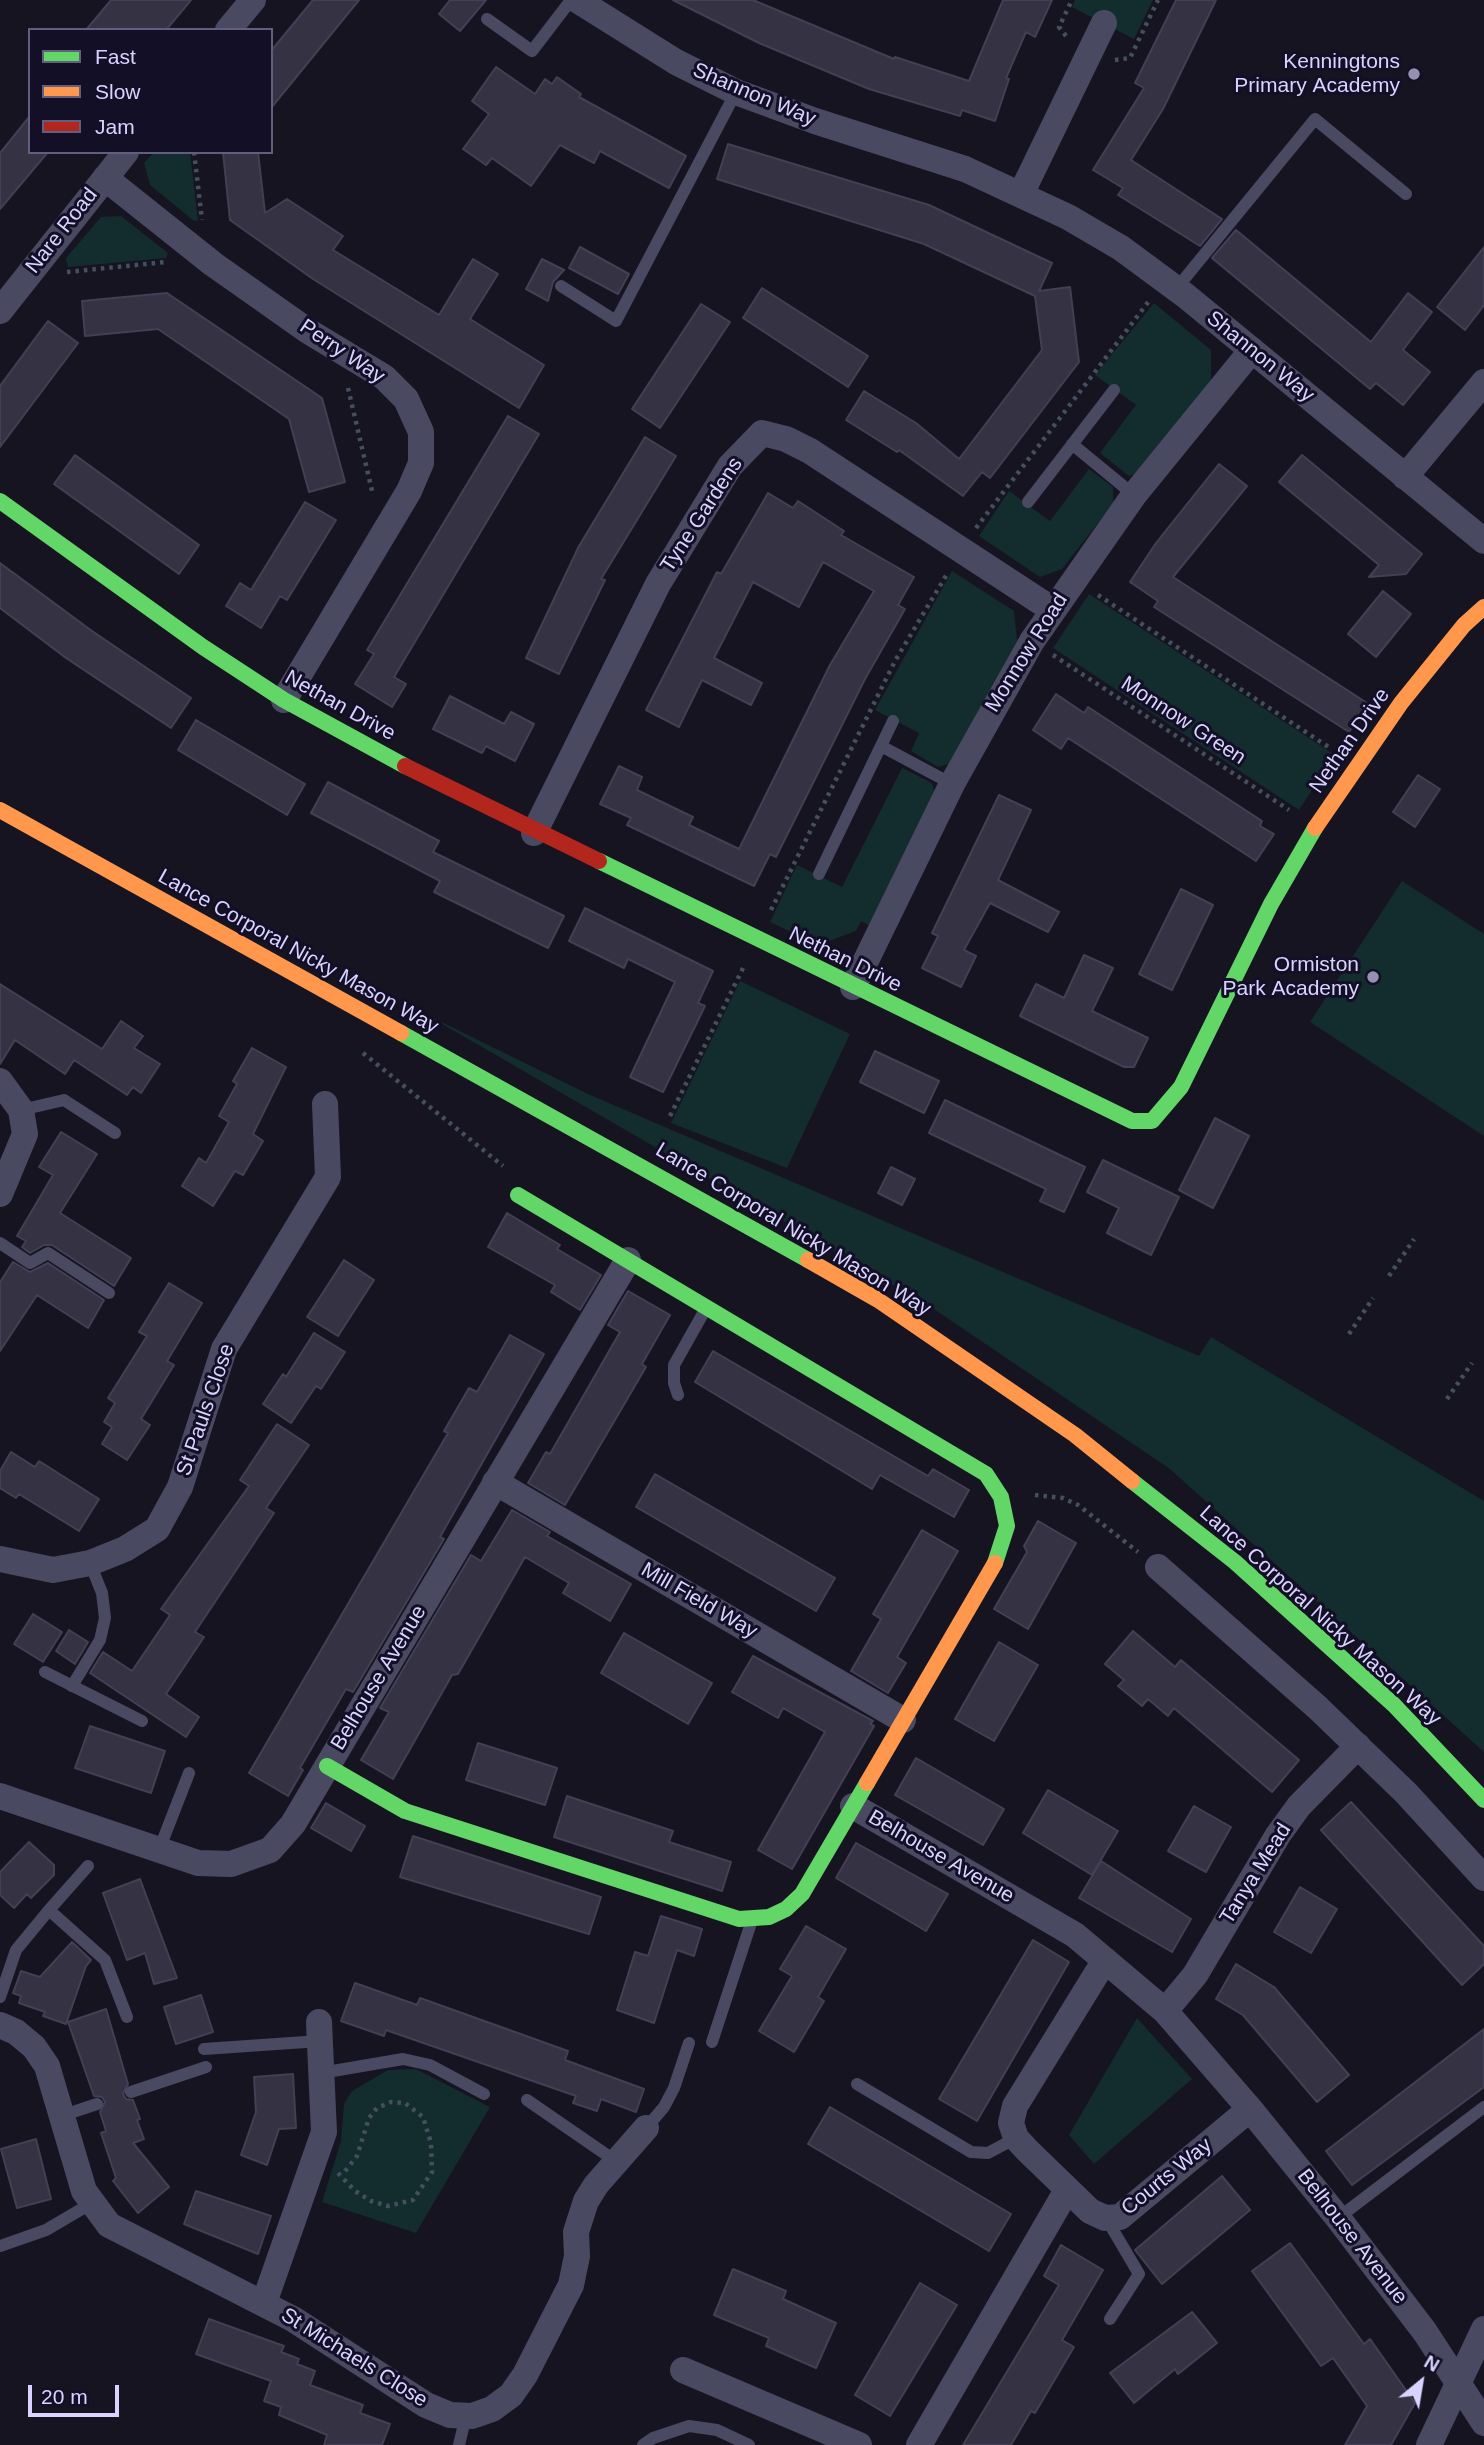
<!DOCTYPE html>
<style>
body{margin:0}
#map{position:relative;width:1484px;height:2445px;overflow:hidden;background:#161421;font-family:Helvetica,sans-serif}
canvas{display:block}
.legend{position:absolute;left:28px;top:28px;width:245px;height:126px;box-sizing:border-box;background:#130f26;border:2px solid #625e7d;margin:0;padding:9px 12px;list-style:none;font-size:21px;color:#d9d4ff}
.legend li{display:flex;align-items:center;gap:14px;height:35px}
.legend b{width:35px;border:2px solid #625e7d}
.north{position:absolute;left:1386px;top:2347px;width:70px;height:70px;-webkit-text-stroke:5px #130f26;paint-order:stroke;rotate:30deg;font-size:19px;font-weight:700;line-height:28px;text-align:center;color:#d9d4ff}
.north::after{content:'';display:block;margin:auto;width:24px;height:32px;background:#d9d4ff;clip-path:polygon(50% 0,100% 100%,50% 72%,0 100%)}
.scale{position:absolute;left:28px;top:2385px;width:91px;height:32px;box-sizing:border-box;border:4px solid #d9d4ff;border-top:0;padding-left:9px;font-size:21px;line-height:24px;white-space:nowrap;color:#d9d4ff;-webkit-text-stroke:5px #130f26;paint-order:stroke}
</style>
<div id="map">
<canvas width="1484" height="2445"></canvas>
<ul class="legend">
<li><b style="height:9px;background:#63d668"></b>Fast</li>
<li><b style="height:9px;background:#ff974d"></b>Slow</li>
<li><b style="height:9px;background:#b3261e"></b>Jam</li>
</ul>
<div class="north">N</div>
<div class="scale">20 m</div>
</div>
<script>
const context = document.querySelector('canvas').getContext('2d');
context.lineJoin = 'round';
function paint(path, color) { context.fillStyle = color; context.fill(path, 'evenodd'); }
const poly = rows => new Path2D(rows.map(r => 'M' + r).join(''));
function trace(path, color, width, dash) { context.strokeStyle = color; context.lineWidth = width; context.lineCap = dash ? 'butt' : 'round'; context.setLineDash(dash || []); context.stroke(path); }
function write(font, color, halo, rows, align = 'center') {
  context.font = font + ' Helvetica,sans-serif'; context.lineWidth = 6; context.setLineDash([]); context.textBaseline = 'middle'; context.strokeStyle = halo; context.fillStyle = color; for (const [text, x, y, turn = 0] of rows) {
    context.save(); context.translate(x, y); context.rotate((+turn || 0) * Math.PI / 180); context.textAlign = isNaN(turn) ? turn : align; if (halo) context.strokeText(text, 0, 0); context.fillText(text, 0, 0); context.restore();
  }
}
paint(poly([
 [1075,0,1153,0,1134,39,1072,7],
 [154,152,190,152,198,220,194,221,150,185,144,163],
 [121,216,168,253,166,258,68,267,66,258,101,217],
 [1154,303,1211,350,1211,382,1136,474,1129,476,1100,453,1136,405,1095,375],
 [1089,469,1113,487,1113,504,1062,569,1040,577,979,536,1009,491,1050,521],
 [952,571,1014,611,1017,641,949,764,938,767,911,751,919,733,875,710],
 [1089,594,1335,755,1299,810,1053,648],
 [902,768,932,783,935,793,870,926,861,921,856,931,818,945,770,922,797,865,842,887],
 [1402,881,1484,934,1484,1136,1310,1022],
 [740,981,850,1034,787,1168,671,1123],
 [425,1014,588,1094,1199,1356,1211,1337,1484,1501,1484,1752,1170,1469,928,1305],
 [1137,2018,1192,2079,1094,2164,1069,2135],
 [416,2069,490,2107,416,2233,322,2202,341,2141,344,2104,352,2091,388,2070]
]), '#132c2d');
const building = poly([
 [111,0,191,0,166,30,86,30,111,0],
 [313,0,359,0,271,108,271,51,313,0],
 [450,0,486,0,460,31,439,14,450,0],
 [673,0,753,0,894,59,895,57,969,81,1003,0,1052,0,1035,37,1026,32,1006,78,1009,79,995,121,962,110,960,116,869,89,759,43,673,0],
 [1176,0,1216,0,1163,109,1131,160,1222,219,1200,246,1118,195,1123,188,1093,170,1144,88,1135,83,1176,0],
 [496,67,535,94,545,79,552,84,557,77,581,94,579,97,686,156,669,188,600,151,594,163,560,145,531,186,492,158,486,165,463,149,489,114,472,101,496,67],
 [30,116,30,152,48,152,0,209,0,153,30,116],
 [728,144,929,205,1052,263,1039,291,1070,287,1079,362,990,478,982,472,963,496,899,450,897,452,846,420,864,391,916,423,959,459,1042,350,1035,296,924,244,717,179,728,144],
 [223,152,258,152,265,213,287,199,343,236,333,250,439,315,473,259,498,274,470,319,544,365,519,408,313,279,230,220,223,152],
 [1236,230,1371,342,1408,293,1432,312,1403,350,1430,372,1403,405,1376,383,1370,389,1212,258,1236,230],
 [580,247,629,274,618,294,569,268,580,247],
 [1484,247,1484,305,1465,330,1437,307,1484,247],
 [542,259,564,270,553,282,548,301,526,289,542,259],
 [762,288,868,356,848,387,743,318,762,288],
 [167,293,322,398,345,482,309,492,289,419,158,329,85,336,82,301,167,293],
 [701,304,730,322,660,428,632,409,701,304],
 [48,321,78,343,0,447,0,386,48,321],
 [508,416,539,434,394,677,406,684,392,707,355,684,374,654,367,650,508,416],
 [645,437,676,456,601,579,605,580,559,674,526,658,579,546,645,437],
 [75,455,199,545,179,574,54,484,75,455],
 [1302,455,1422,554,1406,574,1369,577,1379,565,1279,482,1302,455],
 [1219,464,1247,486,1173,577,1367,703,1349,732,1154,607,1158,601,1130,582,1156,543,1219,464],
 [768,493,793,508,798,501,844,531,841,535,914,577,898,605,905,609,865,679,776,857,770,854,754,886,627,825,631,818,600,804,619,766,642,777,637,790,693,817,689,825,739,849,830,665,874,591,823,562,799,607,753,582,714,658,762,683,751,705,702,680,679,727,646,710,717,572,721,574,768,493],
 [305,502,336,520,287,600,280,596,261,628,226,606,240,583,251,590,305,502],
 [0,563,92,631,191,698,171,728,66,658,0,608,0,563],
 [1383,591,1411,614,1376,657,1348,634,1383,591],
 [1056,694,1084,713,1088,707,1262,821,1260,826,1274,834,1256,861,1068,738,1061,749,1033,730,1056,694],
 [450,696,504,724,511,712,534,724,515,761,486,746,482,753,433,729,450,696],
 [196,720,305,784,287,815,178,750,196,720],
 [1418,775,1440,789,1415,827,1393,812,1418,775],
 [328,782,439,841,433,852,564,916,548,948,434,892,440,881,311,813,328,782],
 [999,795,1031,810,998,880,1059,912,1048,932,990,903,964,950,976,956,961,987,922,968,938,936,932,933,999,795],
 [1181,889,1213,905,1172,990,1139,974,1181,889],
 [585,908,713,971,698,1003,705,1006,663,1092,630,1077,675,982,628,959,624,968,569,941,585,908],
 [1084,955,1113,968,1092,1011,1148,1038,1134,1067,1124,1067,1020,1016,1036,984,1064,998,1084,955],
 [0,984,102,1049,121,1021,143,1036,134,1048,160,1064,141,1093,133,1087,127,1095,74,1060,65,1074,15,1040,0,1064,0,984],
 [252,1048,286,1067,253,1134,263,1141,243,1175,235,1171,213,1206,182,1186,199,1158,206,1163,229,1122,219,1116,237,1084,233,1081,252,1048],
 [875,1051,939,1081,924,1113,860,1082,875,1051],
 [945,1100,1085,1167,1064,1212,1040,1201,1046,1189,929,1133,945,1100],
 [1215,1118,1249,1136,1213,1208,1179,1190,1215,1118],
 [61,1132,97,1154,60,1213,131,1258,114,1286,52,1245,44,1245,30,1253,22,1247,26,1241,17,1236,53,1175,39,1167,61,1132],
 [1103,1160,1179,1197,1151,1255,1107,1233,1119,1208,1087,1192,1103,1160],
 [891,1167,915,1179,902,1205,878,1193,891,1167],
 [507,1213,560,1245,557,1249,601,1275,580,1310,551,1292,555,1285,488,1247,507,1213],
 [344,1260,374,1280,338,1336,307,1317,344,1260],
 [13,1262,30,1272,48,1263,104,1300,88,1328,37,1295,0,1351,0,1282,13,1262],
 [169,1283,202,1303,167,1361,174,1365,141,1419,150,1425,127,1460,102,1444,112,1427,104,1422,115,1403,108,1398,147,1336,139,1332,169,1283],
 [628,1291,670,1315,642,1364,646,1367,565,1505,528,1483,546,1452,550,1454,620,1332,608,1325,628,1291],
 [314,1333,345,1352,321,1389,316,1386,291,1423,263,1404,283,1374,286,1377,314,1333],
 [510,1335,544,1354,440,1537,444,1539,353,1692,346,1689,300,1768,303,1770,288,1796,249,1773,448,1433,444,1431,469,1388,477,1392,510,1335],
 [713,1351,928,1476,933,1469,969,1490,954,1517,880,1475,872,1489,695,1382,713,1351],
 [277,1424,309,1445,266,1508,274,1513,195,1632,204,1637,166,1694,199,1717,186,1737,90,1673,103,1652,132,1671,170,1615,161,1609,249,1486,240,1480,277,1424],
 [11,1452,35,1467,39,1461,99,1499,79,1531,19,1494,16,1498,0,1488,0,1471,11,1452],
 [655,1474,835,1578,816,1611,636,1507,655,1474],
 [512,1510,550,1532,547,1536,631,1584,610,1621,563,1593,569,1583,525,1557,458,1674,452,1675,393,1779,361,1760,389,1712,380,1708,471,1555,481,1561,512,1510],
 [1038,1521,1076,1543,1028,1629,994,1609,1027,1552,1024,1546,1038,1521],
 [922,1530,958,1551,897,1657,906,1663,888,1693,851,1671,881,1619,873,1614,922,1530],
 [33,1614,62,1632,43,1662,14,1644,33,1614],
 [69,1630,88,1642,75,1664,56,1651,69,1630],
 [1133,1631,1175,1667,1181,1660,1299,1760,1272,1792,1174,1708,1168,1716,1148,1699,1142,1706,1118,1686,1124,1680,1105,1664,1133,1631],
 [624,1633,712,1683,688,1724,601,1673,624,1633],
 [999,1642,1038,1665,994,1741,955,1719,999,1642],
 [753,1656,873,1721,870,1724,874,1726,792,1869,758,1850,825,1732,783,1708,778,1718,732,1692,753,1656],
 [90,1726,165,1751,151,1793,75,1768,90,1726],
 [478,1743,557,1768,545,1805,466,1780,478,1743],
 [916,1758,1004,1809,983,1845,895,1795,916,1758],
 [1048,1790,1118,1831,1092,1875,1023,1833,1048,1790],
 [567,1796,673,1831,669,1842,731,1862,722,1891,554,1837,567,1796],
 [1351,1802,1484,1946,1484,1964,1462,1985,1321,1830,1351,1802],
 [326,1803,365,1826,351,1851,311,1828,326,1803],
 [1194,1806,1231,1827,1206,1872,1168,1851,1194,1806],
 [413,1836,601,1897,589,1934,400,1877,413,1836],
 [29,1842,54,1865,54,1875,31,1898,27,1894,14,1908,0,1895,0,1872,29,1842],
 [856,1843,948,1894,926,1931,836,1878,856,1843],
 [1101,1861,1191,1919,1172,1952,1079,1898,1101,1861],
 [140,1879,177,1978,154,1984,145,1953,127,1960,103,1893,140,1879],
 [1300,1887,1337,1909,1311,1953,1274,1932,1300,1887],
 [661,1916,702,1929,694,1956,677,1950,654,2023,617,2010,635,1952,648,1956,661,1916],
 [806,1926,846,1949,818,1997,824,2001,794,2052,759,2031,792,1976,780,1969,806,1926],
 [1033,1940,1069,1962,977,2121,939,2099,1033,1940],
 [72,1942,91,1960,86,1966,66,2024,43,2016,45,2012,19,2003,21,1996,13,1993,21,1971,40,1977,72,1942],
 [1236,1964,1274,1987,1349,2075,1317,2102,1243,2015,1216,1999,1236,1964],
 [355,1983,417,2005,420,1998,568,2051,565,2060,644,2089,636,2112,601,2099,597,2111,573,2103,576,2096,386,2030,384,2036,341,2021,355,1983],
 [201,1995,213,2032,176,2044,164,2007,201,1995],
 [106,2009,128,2084,123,2094,126,2099,133,2100,140,2119,137,2120,144,2139,133,2143,169,2187,138,2213,113,2181,116,2178,101,2133,106,2131,100,2112,105,2102,102,2097,94,2096,68,2022,106,2009],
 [1484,2029,1484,2087,1352,2185,1326,2151,1484,2029],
 [293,2074,296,2128,279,2129,267,2165,241,2155,256,2112,254,2077,293,2074],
 [830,2107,1011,2214,989,2251,808,2144,830,2107],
 [36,2139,51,2199,17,2208,1,2149,36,2139],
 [1222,2176,1250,2210,1162,2284,1135,2250,1222,2176],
 [196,2191,271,2216,258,2254,184,2224,196,2191],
 [1290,2243,1364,2344,1370,2339,1415,2403,1391,2445,1345,2445,1367,2406,1333,2358,1321,2366,1252,2271,1290,2243],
 [1061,2245,1103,2270,1062,2340,1074,2347,1035,2413,1031,2411,1011,2445,963,2445,1059,2285,1044,2276,1061,2245],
 [733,2269,786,2291,783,2299,836,2323,816,2368,766,2346,769,2338,714,2315,733,2269],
 [920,2283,957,2305,890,2416,855,2395,920,2283],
 [1192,2312,1217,2343,1178,2374,1175,2369,1134,2403,1110,2373,1192,2312],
 [209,2319,284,2346,281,2352,299,2359,297,2364,315,2371,310,2385,363,2405,360,2413,390,2424,382,2445,324,2445,327,2435,279,2415,281,2407,264,2401,271,2381,196,2354,209,2319]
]);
paint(building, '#343243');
trace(building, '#433f54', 2);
trace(poly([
 [1066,36,1059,27,1072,0],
 [1115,60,1130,58,1158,0],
 [194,152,202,220],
 [67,272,166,262],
 [348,388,373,495],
 [976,528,1149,301],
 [1098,595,1330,748],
 [1053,655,1289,810],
 [771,910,895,661,947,574],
 [363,1053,503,1166],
 [670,1116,743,968],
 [1389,1276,1414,1239],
 [1349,1334,1373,1298],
 [1447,1399,1472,1363],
 [1035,1495,1063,1498,1078,1505,1138,1552],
 [338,2173,355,2191,371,2201,388,2206,413,2200,432,2172,431,2143,423,2117,405,2103,391,2102,377,2108,369,2118,357,2156,342,2175]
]), '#44505f', 4.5, [3.5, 5]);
trace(poly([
 [487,19,532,51,571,0],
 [561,286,616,321,736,92],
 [1176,289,1315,119,1406,194],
 [1072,444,1134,495],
 [1028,502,1114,390],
 [881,746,952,784],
 [819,874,893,721],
 [21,1110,64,1100,115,1133],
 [0,1243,30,1263,48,1253,109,1293],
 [678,1395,674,1383,674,1365,705,1310],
 [45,1672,142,1721],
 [72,1686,100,1640,105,1618,102,1593,90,1563],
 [159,1850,189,1773],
 [49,1910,88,1866],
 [0,1997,16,1950,49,1910,105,1960,127,2017],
 [712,2042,751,1923],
 [204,2049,320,2041],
 [321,2073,403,2059,430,2065,484,2094],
 [857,2084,971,2152,988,2153,1016,2138],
 [131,2092,206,2067],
 [527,2100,617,2162],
 [61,2116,97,2104],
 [646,2128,664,2107,674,2088,689,2043],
 [1106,2218,1139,2274,1110,2319],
 [1338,2218,1484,2107],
 [0,2246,46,2230,92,2203],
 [459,2445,466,2416],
 [643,2445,653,2438,689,2426,717,2430,749,2445]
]), '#4a4962', 12);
trace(poly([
 [577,0,676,62,736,92,815,121,965,169,1068,217,1121,248,1186,296,1484,541],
 [228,30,253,0],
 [105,178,213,264,308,331,384,377,406,399,421,432,421,463,409,491,284,700],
 [1021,194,1104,23],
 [0,311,126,152],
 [1405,477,1484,382],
 [534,833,658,584,730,466,762,433,786,439,810,451,1053,610],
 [853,987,952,784,1032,641,1134,495,1252,350],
 [0,1081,21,1110,25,1134,0,1194],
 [495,1482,903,1720],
 [0,1559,53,1570,90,1563,125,1549,157,1529,180,1487,224,1349,328,1177,325,1104],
 [1158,1567,1318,1708,1406,1793,1484,1878],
 [0,1796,198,1863,231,1864,270,1850,293,1824,628,1260],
 [853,1806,1075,1935,1165,2011,1250,2109,1338,2218,1425,2332,1484,2423],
 [1105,1960,1015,2106,1011,2123,1016,2138,1027,2150,1090,2211,1105,2218,1120,2217,1250,2109],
 [1165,2011,1195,1975,1278,1835,1299,1806,1358,1746],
 [0,2025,16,2032,34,2047,47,2066,84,2191,109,2225,293,2319,426,2405,450,2415,472,2416,492,2409,511,2395,525,2375,571,2285,577,2256,576,2232,586,2201,596,2185,646,2128],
 [264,2303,324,2132,319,2022],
 [683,2370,859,2445],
 [919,2445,1067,2190],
 [1429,2445,1484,2329]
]), '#4a4962', 26);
trace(poly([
 [0,501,203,647,284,700,405,766],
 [599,861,1132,1121,1152,1121,1181,1087,1271,904,1315,828],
 [401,1033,808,1260],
 [518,1195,986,1474,1001,1497,1007,1526,995,1563],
 [1132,1481,1235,1562,1394,1705,1484,1800],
 [327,1766,405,1811,739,1919,769,1917,786,1909,802,1894,867,1783]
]), '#63d668', 16);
trace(poly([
 [0,810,401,1033],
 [1315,828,1401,703,1464,625,1484,607],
 [808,1260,878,1300,1075,1435,1132,1481],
 [867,1783,995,1563]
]), '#ff974d', 16);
trace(poly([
 [405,766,599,861]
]), '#b3261e', 16);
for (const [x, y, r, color] of [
 [1414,74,7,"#9591b1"],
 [1373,977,7,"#9591b1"]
]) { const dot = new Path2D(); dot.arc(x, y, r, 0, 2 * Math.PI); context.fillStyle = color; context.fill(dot); trace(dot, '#130f26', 2.5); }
write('21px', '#d9d4ff', '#130f26', [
 ["Kenningtons",1400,62],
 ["Primary Academy",1400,86],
 ["Ormiston",1359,965],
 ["Park Academy",1359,989]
], 'right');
write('21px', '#d9d4ff', '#130f26', [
 ["Shannon Way",754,95,23],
 ["Nare Road",62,231,-52],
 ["Perry Way",342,352,34],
 ["Shannon Way",1260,357,39],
 ["Tyne Gardens",702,515,-57],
 ["Monnow Road",1027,653,-58],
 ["Nethan Drive",340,706,29],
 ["Monnow Green",1183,721,33],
 ["Nethan Drive",1350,741,-55],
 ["Lance Corporal Nicky Mason Way",298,952,29],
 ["Nethan Drive",845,960,26],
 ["Lance Corporal Nicky Mason Way",793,1230,31],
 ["St Pauls Close",206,1410,-71],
 ["Mill Field Way",699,1601,30],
 ["Lance Corporal Nicky Mason Way",1320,1616,42],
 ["Belhouse Avenue",379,1678,-59],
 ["Belhouse Avenue",941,1857,30],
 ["Tanya Mead",1256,1874,-58],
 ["Courts Way",1167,2177,-39],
 ["Belhouse Avenue",1352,2237,52],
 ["St Michaels Close",354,2358,32]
]);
</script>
